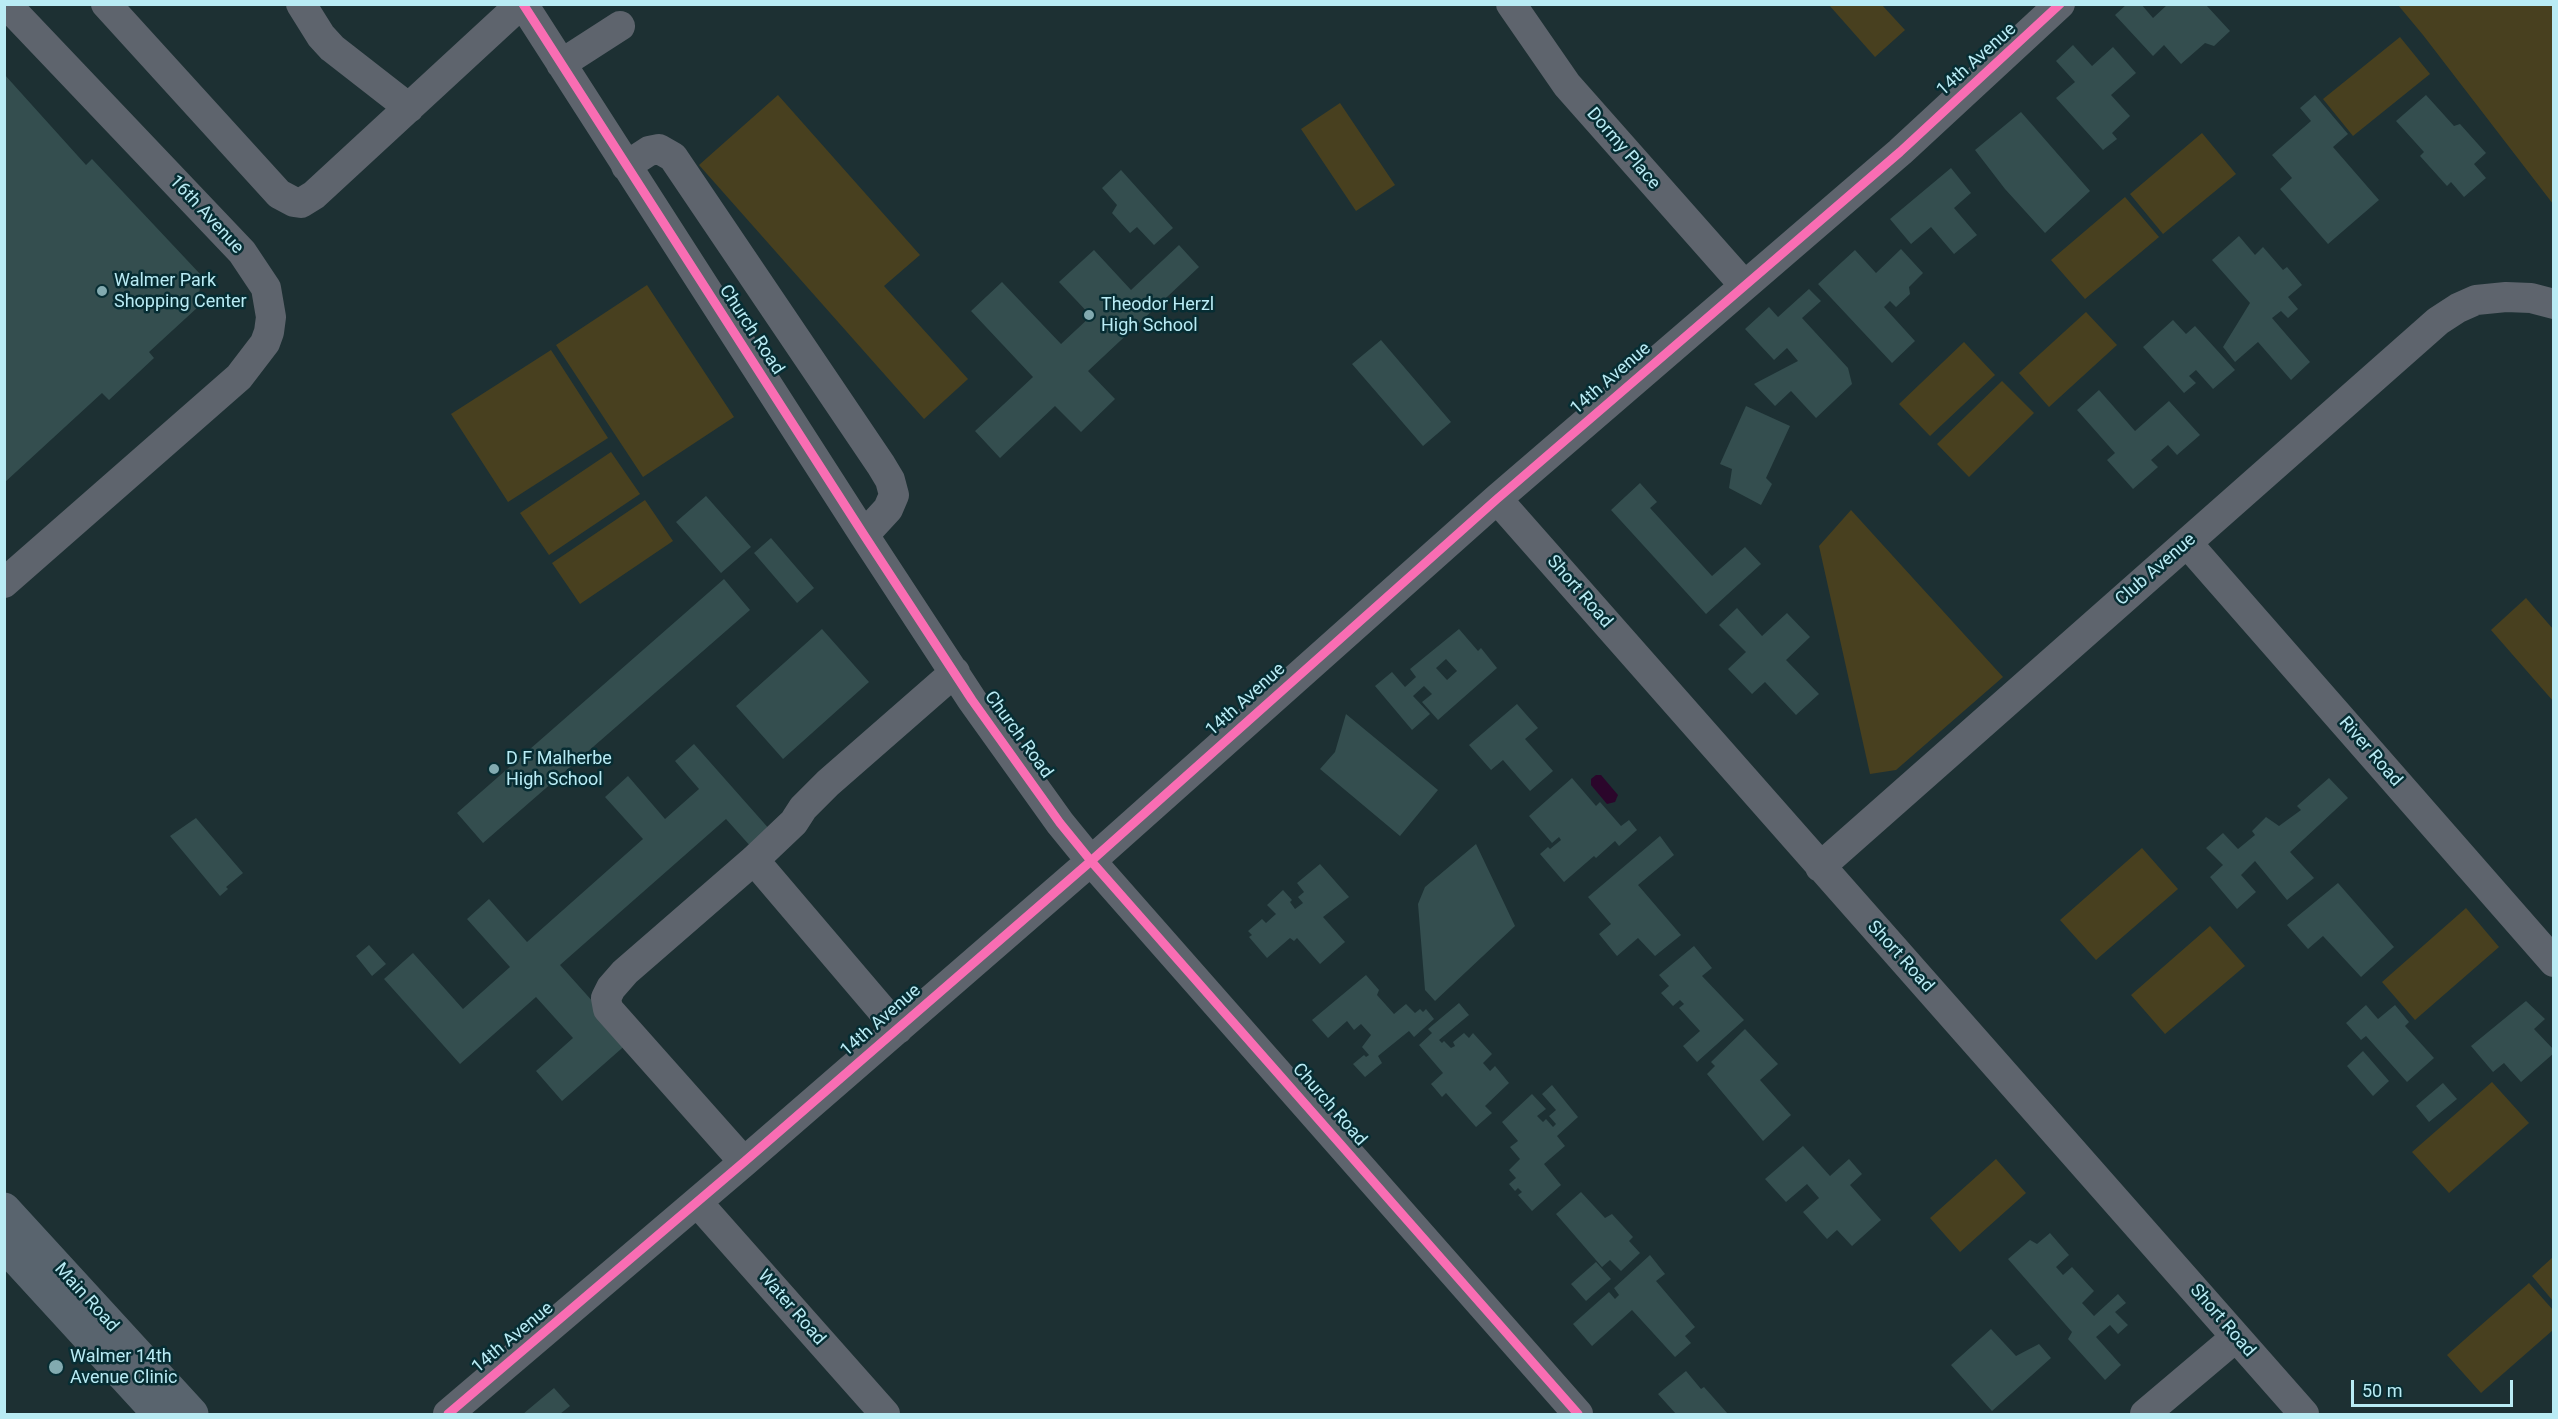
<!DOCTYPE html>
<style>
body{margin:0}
#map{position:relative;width:2558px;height:1419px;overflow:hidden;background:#1d3033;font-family:Roboto,sans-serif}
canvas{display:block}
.frame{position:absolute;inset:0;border:6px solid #b9ebf4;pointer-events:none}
.scale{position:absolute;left:2351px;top:1380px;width:162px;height:27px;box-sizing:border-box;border:3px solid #b9ebf4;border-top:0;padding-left:8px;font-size:18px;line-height:21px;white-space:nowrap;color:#b9ebf4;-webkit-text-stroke:4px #072d33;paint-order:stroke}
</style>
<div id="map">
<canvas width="2558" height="1419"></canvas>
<div class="frame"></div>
<div class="scale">50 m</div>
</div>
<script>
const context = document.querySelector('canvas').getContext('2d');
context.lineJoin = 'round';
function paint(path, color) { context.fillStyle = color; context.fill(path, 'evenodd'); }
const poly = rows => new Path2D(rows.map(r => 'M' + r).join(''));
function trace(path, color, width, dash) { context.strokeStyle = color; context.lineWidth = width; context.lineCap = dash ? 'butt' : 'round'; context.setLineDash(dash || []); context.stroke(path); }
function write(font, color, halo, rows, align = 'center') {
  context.font = font + ' Roboto,sans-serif'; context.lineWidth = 5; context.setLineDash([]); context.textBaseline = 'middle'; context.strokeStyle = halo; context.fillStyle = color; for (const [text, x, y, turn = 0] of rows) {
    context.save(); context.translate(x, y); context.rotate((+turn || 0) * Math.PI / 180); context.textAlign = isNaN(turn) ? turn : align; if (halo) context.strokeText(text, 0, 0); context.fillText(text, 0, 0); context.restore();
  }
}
paint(poly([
 [1829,5,1882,5,1905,30,1875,57],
 [2398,5,2553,5,2553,204,2423,35],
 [2400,37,2430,74,2353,136,2323,99],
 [778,95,920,255,884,286,968,379,924,419,699,165],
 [1340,103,1395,185,1356,211,1301,129],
 [2202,133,2236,174,2163,234,2130,194],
 [2125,197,2159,237,2085,299,2051,260],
 [647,285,734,417,643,477,556,345],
 [2086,312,2117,345,2049,407,2019,373],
 [1964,342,1995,375,1930,436,1899,404],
 [551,350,608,438,508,502,451,414],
 [2002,381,2034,413,1969,477,1937,444],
 [611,452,640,494,549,555,520,513],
 [645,500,673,541,580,604,552,563],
 [1851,510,2003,677,1896,770,1870,774,1819,546],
 [2526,598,2553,629,2553,701,2491,630],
 [2142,848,2178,889,2096,960,2060,920],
 [2466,908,2499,947,2415,1020,2382,982],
 [2210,926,2245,966,2165,1034,2131,995],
 [2492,1082,2529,1123,2449,1193,2412,1152],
 [1996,1159,2026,1193,1960,1252,1930,1218],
 [2553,1257,2553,1301,2532,1276],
 [2529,1283,2553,1310,2553,1330,2481,1393,2447,1355]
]), '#48401f');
paint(poly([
 [1596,775,1601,775,1618,795,1615,802,1607,804,1591,785,1591,779]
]), '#2b062b');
paint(poly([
 [2127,4,2141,4,2153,18,2167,5,2206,5,2230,31,2214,46,2205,43,2181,64,2164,45,2153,56,2115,15],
 [2073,45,2092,66,2113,47,2136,73,2111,95,2130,116,2112,133,2117,139,2103,150,2056,98,2075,82,2056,61],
 [4,74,86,165,92,159,201,275,198,307,149,352,154,358,109,400,102,393,4,483],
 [2315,95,2348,134,2333,147,2379,200,2328,244,2280,189,2292,178,2272,155,2311,121,2300,108],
 [2426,95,2454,126,2460,124,2486,153,2474,164,2486,178,2464,197,2451,182,2447,186,2420,156,2424,152,2396,121],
 [2021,112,2090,191,2045,233,2005,189,1975,150],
 [1951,168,1971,193,1954,208,1977,235,1954,254,1931,227,1911,244,1890,219],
 [1121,170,1173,228,1154,245,1137,227,1130,233,1112,213,1117,205,1102,188],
 [2239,236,2255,255,2263,247,2283,270,2287,267,2302,285,2288,297,2298,309,2288,318,2281,311,2272,318,2310,362,2291,380,2258,342,2235,362,2223,347,2250,303,2212,260],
 [1179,245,1199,267,1088,371,1115,399,1081,432,1055,406,1000,458,975,431,1033,377,971,311,1002,282,1061,344,1091,316,1059,282,1094,250,1131,290],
 [1901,249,1923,273,1909,287,1910,294,1896,307,1890,301,1884,307,1915,341,1892,363,1818,284,1855,250,1876,273],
 [1809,289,1821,301,1802,318,1848,368,1852,384,1816,418,1791,391,1775,406,1754,384,1798,361,1787,348,1774,360,1745,329,1769,307,1778,317],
 [2173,320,2186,334,2195,326,2235,370,2213,389,2196,370,2189,376,2196,383,2184,393,2143,347],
 [1381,340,1451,422,1423,446,1352,364],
 [2099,390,2135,431,2169,401,2200,435,2177,455,2168,445,2151,460,2158,467,2133,489,2107,460,2115,453,2077,410],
 [1746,406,1790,426,1766,478,1772,484,1761,505,1729,488,1732,469,1720,464],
 [1640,483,1657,502,1650,508,1712,576,1745,547,1761,564,1706,614,1611,510],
 [706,496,751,547,721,573,676,522],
 [771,538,814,588,797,603,754,553],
 [724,579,750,610,483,843,457,813],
 [1737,608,1762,636,1787,613,1810,637,1786,660,1819,694,1796,715,1765,682,1752,694,1728,669,1746,652,1719,625],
 [822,629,869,682,783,759,736,706],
 [1459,629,1478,651,1481,648,1497,668,1438,720,1422,702,1432,694,1424,686,1413,696,1430,714,1412,730,1375,686,1392,672,1405,687,1416,677,1410,669],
 [1446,659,1457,671,1447,680,1436,668],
 [1517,704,1538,728,1525,739,1553,771,1530,791,1503,760,1491,770,1469,745],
 [1346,714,1438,790,1400,836,1320,769,1335,752],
 [694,744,771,831,752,848,726,819,560,965,629,1042,562,1101,536,1071,573,1038,536,997,460,1064,384,979,413,953,463,1009,510,967,467,919,489,899,527,942,643,839,605,797,628,776,665,819,699,789,675,761],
 [1572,778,1596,806,1600,802,1621,826,1629,820,1637,830,1619,846,1615,841,1596,858,1594,856,1564,882,1540,854,1548,847,1550,849,1561,840,1559,837,1552,843,1529,816],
 [2329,778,2348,798,2290,852,2314,878,2287,900,2255,861,2241,875,2256,892,2237,909,2210,877,2223,865,2206,848,2223,833,2238,849,2255,835,2252,831,2266,817,2279,826,2301,810,2297,806],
 [196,818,243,873,226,887,228,889,220,896,170,836],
 [1660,836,1674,855,1638,885,1681,935,1655,956,1638,938,1617,956,1599,934,1611,924,1588,897],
 [1476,844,1515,926,1435,1001,1425,990,1418,904,1425,887],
 [1320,864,1349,897,1323,917,1345,942,1320,964,1297,938,1294,941,1290,938,1267,958,1249,937,1252,935,1248,931,1262,919,1266,923,1276,914,1267,905,1283,890,1292,900,1290,902,1295,909,1303,903,1298,897,1304,892,1297,883],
 [2338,883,2394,947,2361,977,2323,936,2308,949,2287,925],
 [369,945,386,964,372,976,356,956],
 [1694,946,1712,968,1702,976,1744,1020,1697,1062,1683,1046,1700,1031,1679,1008,1684,1004,1680,1000,1673,1006,1661,993,1669,986,1659,975],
 [1366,975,1379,990,1377,995,1394,1014,1406,1004,1415,1013,1420,1009,1423,1012,1426,1009,1434,1019,1414,1037,1409,1031,1378,1056,1382,1063,1365,1077,1353,1064,1364,1055,1366,1057,1369,1055,1362,1047,1371,1035,1361,1024,1354,1030,1347,1021,1328,1038,1312,1020],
 [2526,1001,2545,1019,2534,1029,2554,1050,2554,1053,2521,1082,2504,1063,2493,1072,2471,1046],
 [1459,1003,1469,1015,1439,1040,1442,1043,1444,1041,1451,1048,1455,1046,1453,1042,1464,1033,1469,1038,1473,1033,1492,1054,1483,1063,1490,1071,1495,1066,1509,1083,1485,1106,1492,1113,1476,1127,1446,1093,1442,1097,1431,1084,1443,1073,1419,1045,1432,1033,1428,1029],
 [2366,1005,2378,1019,2395,1005,2409,1022,2405,1026,2434,1058,2407,1082,2366,1036,2361,1040,2346,1023],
 [1745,1029,1778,1064,1760,1080,1791,1115,1763,1141,1707,1074,1715,1066,1711,1062],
 [2363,1051,2389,1081,2373,1096,2347,1066],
 [2443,1083,2457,1099,2429,1122,2416,1106],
 [1552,1085,1578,1117,1557,1136,1565,1146,1544,1164,1561,1185,1532,1211,1518,1195,1522,1192,1518,1188,1515,1191,1509,1184,1516,1178,1509,1170,1520,1159,1510,1147,1518,1141,1502,1122,1532,1094,1546,1109,1537,1116,1543,1122,1546,1119,1553,1127,1556,1124,1549,1116,1556,1110,1542,1094],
 [1803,1146,1830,1176,1849,1159,1862,1174,1850,1185,1881,1220,1852,1246,1837,1230,1827,1239,1803,1212,1819,1198,1807,1184,1786,1202,1765,1179],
 [1581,1192,1605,1218,1612,1214,1633,1237,1629,1241,1640,1253,1621,1271,1610,1260,1602,1267,1556,1214],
 [2050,1233,2069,1255,2056,1267,2063,1275,2072,1267,2094,1291,2082,1303,2094,1316,2118,1294,2126,1303,2115,1312,2128,1325,2118,1334,2110,1325,2096,1337,2121,1365,2105,1380,2068,1339,2072,1332,2008,1259,2030,1240,2037,1244],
 [1650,1255,1665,1274,1656,1281,1695,1327,1685,1336,1691,1343,1675,1357,1632,1310,1592,1346,1573,1324,1609,1292,1615,1299,1619,1295,1614,1288],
 [1596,1262,1611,1279,1586,1301,1571,1284],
 [1991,1329,2016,1356,2039,1344,2051,1358,1992,1411,1951,1365],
 [1686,1371,1701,1389,1704,1387,1728,1414,1676,1414,1658,1394],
 [554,1388,570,1406,560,1414,523,1414]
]), '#344e4f');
trace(poly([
 [106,4,279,194,294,202,301,203,314,195,521,4],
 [301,4,321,36,332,48,409,108],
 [523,4,864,535,972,700,1060,823,1091,861,1578,1414],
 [1511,4,1567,85,1744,285],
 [561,64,620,26],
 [626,166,649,151,659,149,673,157,881,465,890,480,894,495,888,509,864,535],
 [1497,499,2304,1414],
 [2187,543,2554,962],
 [4,583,239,377,265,343,269,332,271,317,266,288,242,252,6,4],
 [754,860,898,1029],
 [1820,867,2438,321,2458,308,2476,300,2506,297,2531,298,2554,304],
 [744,1162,608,1009,606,998,611,988,625,972,754,860,794,822,803,808,828,783,955,672],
 [697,1202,885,1414],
 [448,1414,744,1162,1091,861,1497,499,1900,152,2060,4],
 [2145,1414,2236,1337]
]), '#5e646d', 30);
trace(poly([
 [4,1209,192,1414],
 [4,1245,159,1414]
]), '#59646e', 33);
trace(poly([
 [523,4,864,535,972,700,1060,823,1091,861,1578,1414],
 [448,1414,744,1162,1091,861,1497,499,1900,152,2060,4]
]), '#f96db3', 9);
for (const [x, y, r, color] of [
 [102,291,6,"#82aab0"],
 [1089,315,6,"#82aab0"],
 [494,769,6,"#82aab0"],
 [56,1367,8,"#82aab0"]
]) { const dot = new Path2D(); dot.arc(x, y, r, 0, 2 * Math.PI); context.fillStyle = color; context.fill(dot); trace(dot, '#072d33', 2); }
write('18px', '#b9ebf4', '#072d33', [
 ["14th Avenue",1977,60,-42],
 ["Dormy Place",1623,149,49],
 ["16th Avenue",206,215,47],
 ["Church Road",751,330,57],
 ["14th Avenue",1611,379,-41],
 ["Club Avenue",2156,570,-41],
 ["Short Road",1579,592,49],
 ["14th Avenue",1246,700,-42],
 ["Church Road",1018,735,54],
 ["River Road",2370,752,49],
 ["Short Road",1900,957,48],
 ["14th Avenue",881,1021,-41],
 ["Church Road",1329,1105,49],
 ["Main Road",86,1298,48],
 ["Water Road",791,1308,49],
 ["Short Road",2222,1321,49],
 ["14th Avenue",513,1338,-40]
]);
write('18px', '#b9ebf4', '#072d33', [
 ["Walmer Park",114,281],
 ["Shopping Center",114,302],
 ["Theodor Herzl",1101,305],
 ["High School",1101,326],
 ["D F Malherbe",506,759],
 ["High School",506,780],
 ["Walmer 14th",70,1357],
 ["Avenue Clinic",70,1378]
], 'left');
</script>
